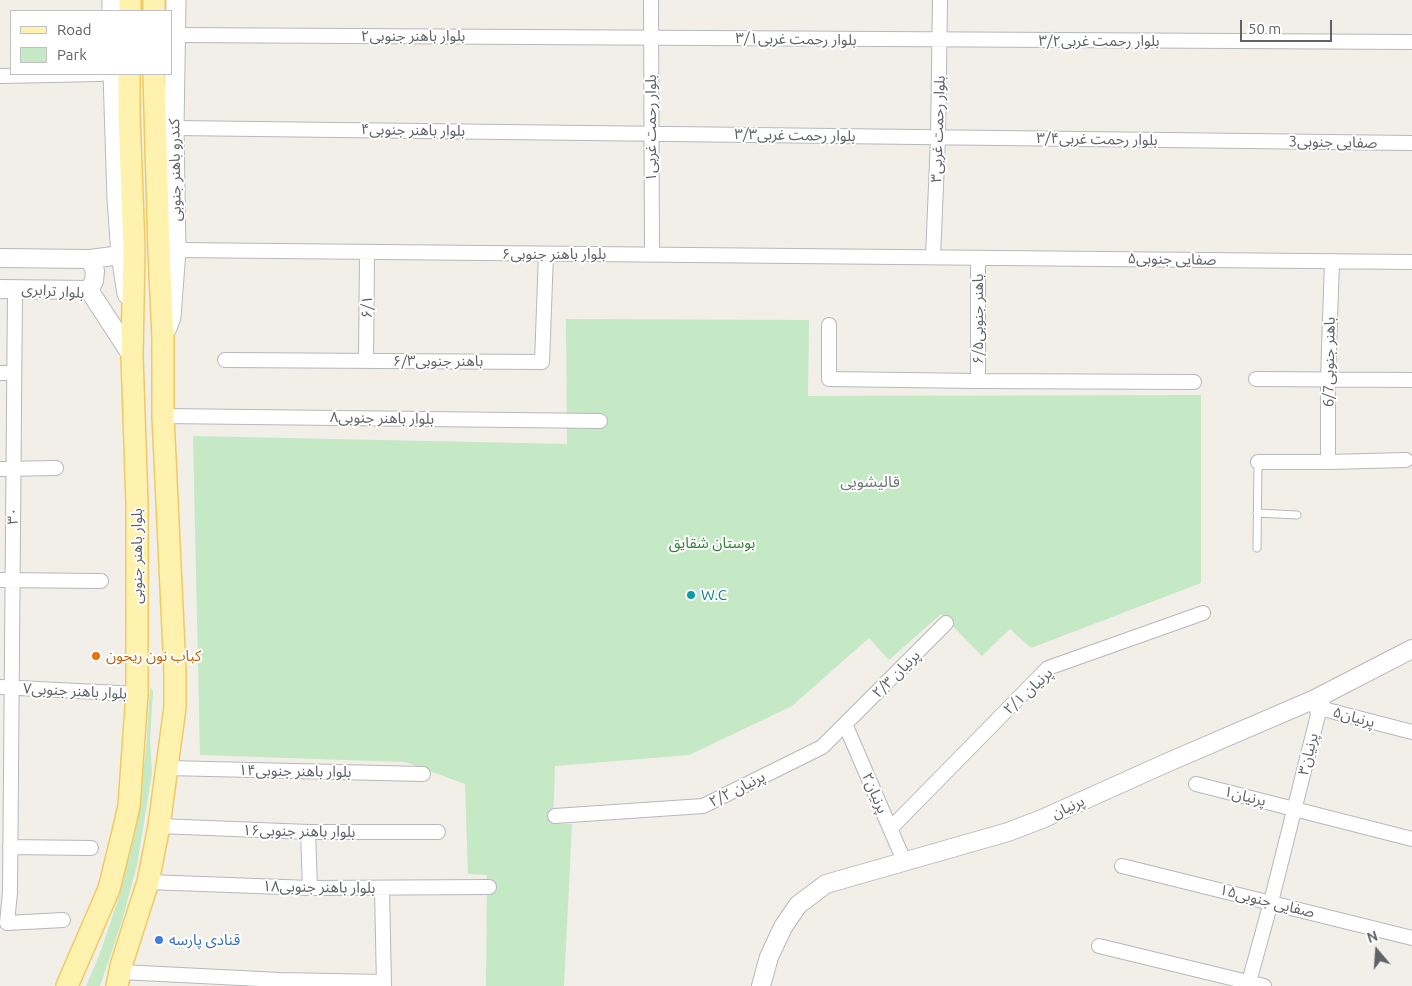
<!DOCTYPE html>
<meta charset="utf-8">
<style>
body{margin:0}
#map{position:relative;width:1412px;height:986px;overflow:hidden;background:#f1efe8;font-family:Ubuntu,sans-serif}
canvas{display:block}
.legend{position:absolute;left:10px;top:10px;width:162px;height:65px;box-sizing:border-box;background:#fff;border:1px solid #bfc1c3;margin:0;padding:6px 9px;list-style:none;font-size:15px;color:#5f6368}
.legend li{display:flex;align-items:center;gap:10px;height:25px}
.legend b{width:25px;border:1px solid #bfc1c3}
.north{position:absolute;left:1352px;top:926px;width:50px;height:50px;-webkit-text-stroke:4px #fff;paint-order:stroke;rotate:342deg;font-size:14px;font-weight:700;line-height:20px;text-align:center;color:#5f6368}
.north::after{content:'';display:block;margin:auto;width:18px;height:22px;background:#5f6368;clip-path:polygon(50% 0,100% 100%,50% 72%,0 100%)}
.scale{position:absolute;left:1240px;top:20px;width:92px;height:22px;box-sizing:border-box;border:2px solid #5f6368;border-top:0;padding-left:6px;font-size:15px;line-height:18px;white-space:nowrap;color:#5f6368;-webkit-text-stroke:4px #fff;paint-order:stroke}
</style>
<div id="map">
<canvas width="1412" height="986"></canvas>
<ul class="legend">
<li><b style="height:6px;background:#fff2af"></b>Road</li>
<li><b style="height:14px;background:#c5e8c5"></b>Park</li>
</ul>
<div class="north">N</div>
<div class="scale">50 m</div>
</div>
<script>
const context = document.querySelector('canvas').getContext('2d');
context.lineJoin = 'round';
function paint(path, color) { context.fillStyle = color; context.fill(path, 'evenodd'); }
const poly = rows => new Path2D(rows.map(r => 'M' + r).join(''));
function trace(path, color, width, dash) { context.strokeStyle = color; context.lineWidth = width; context.lineCap = dash ? 'butt' : 'round'; context.setLineDash(dash || []); context.stroke(path); }
function write(font, color, halo, rows, align = 'center') {
  context.font = font + ' Ubuntu,"Noto Sans Arabic",sans-serif'; context.lineWidth = 4; context.setLineDash([]); context.textBaseline = 'middle'; context.strokeStyle = halo; context.fillStyle = color; for (const [text, x, y, turn = 0] of rows) {
    context.save(); context.translate(x, y); context.rotate((+turn || 0) * Math.PI / 180); context.textAlign = isNaN(turn) ? turn : align; if (halo) context.strokeText(text, 0, 0); context.fillText(text, 0, 0); context.restore();
  }
}
paint(poly([
 [566,319,809,320,808,396,1201,395,1201,583,1031,648,1010,629,982,656,941,614,889,660,869,638,792,706,689,755,555,766,553,824,572,824,564,986,486,986,487,875,468,874,465,784,405,762,200,755,193,436,567,444],
 [150,687,153,691,150,739,152,773,137,865,122,921,100,986,86,986,100,953,119,897,128,858,140,796,146,750]
]), '#c5e8c5');
const service = poly([
 [1257,513,1297,515],
 [1257,548,1258,462]
]);
const minor = poly([
 [651,0,652,255],
 [176,35,1412,42],
 [0,76,101,74],
 [174,128,1412,143],
 [176,250,1412,262],
 [933,257,938,138,940,0],
 [978,258,978,381],
 [15,289,10,892,7,923,63,920],
 [829,325,829,379,978,381,1194,382],
 [225,360,542,362,546,254],
 [366,361,367,253],
 [0,373,14,373],
 [1256,379,1412,380],
 [163,416,600,421],
 [1258,462,1328,462,1406,460],
 [1328,462,1328,379,1332,261],
 [0,469,56,468],
 [0,580,101,581],
 [0,687,137,694],
 [1315,699,1327,710,1412,732],
 [845,724,905,863],
 [167,768,423,774],
 [1196,784,1412,839],
 [555,816,703,806,822,747,946,623],
 [159,826,308,832,438,832],
 [890,829,1048,668,1203,613],
 [308,832,310,888],
 [10,847,91,848],
 [1122,866,1412,938],
 [148,882,310,888,489,887],
 [382,888,384,986],
 [1099,946,1264,986],
 [121,972,280,980,384,982],
 [1249,982,1271,902,1318,715,1315,699]
]);
const tertiary = poly([
 [0,258,90,259,121,255],
 [0,289,89,290,132,356],
 [89,290,94,281,95,271,90,259],
 [761,986,769,957,783,927,798,905,826,884,1008,832,1042,819,1164,764,1315,699,1412,649]
]);
const secondary = poly([
 [112,0,112,11],
 [113,74,117,199,121,255,127,294],
 [167,328,171,317,176,250,174,128,176,0]
]);
const primary = poly([
 [154,0,154,11],
 [130,11,130,0],
 [67,986,109,889,123,832,129,806,137,694,137,504,132,356,134,249,129,115,129,74],
 [117,986,121,966,148,882,159,826,175,707,175,672,163,416,163,338,159,251,154,74]
]);
trace(service, '#b5b8bc', 9);
trace(minor, '#b5b8bc', 16);
trace(tertiary, '#b5b8bc', 20);
trace(secondary, '#b6babf', 21);
trace(primary, '#f2c960', 24);
trace(service, '#fff', 7);
trace(minor, '#fff', 14);
trace(tertiary, '#fff', 18);
trace(secondary, '#fff', 19);
trace(primary, '#fff2af', 21);
for (const [x, y, r, color] of [
 [691,595,5,"#0f9aa8"],
 [96,656,5,"#e8710a"],
 [159,940,5,"#3f7fe0"]
]) { const dot = new Path2D(); dot.arc(x, y, r, 0, 2 * Math.PI); context.fillStyle = color; context.fill(dot); trace(dot, '#fff', 2); }
write('15px', '#5f6368', '#fff', [
 ["بلوار باهنر جنوبی۲",413,36],
 ["بلوار رحمت غربی۳/۱",796,39,1],
 ["بلوار رحمت غربی۳/۲",1099,41],
 ["بلوار رحمت غربی۱",651,128,-90],
 ["بلوار رحمت غربی۳",938,129,-88],
 ["بلوار باهنر جنوبی۴",413,130,1],
 ["بلوار رحمت غربی۳/۳",795,135,1],
 ["بلوار رحمت غربی۳/۴",1097,139,1],
 ["3صفایی جنوبی",1333,142,1],
 ["کندرو باهنر جنوبی",175,170,-91],
 ["بلوار باهنر جنوبی۶",554,254],
 ["صفایی جنوبی۵",1172,259,1],
 ["بلوار ترابری",53,291,4],
 ["۶/۱",367,307,-89],
 ["باهنر جنوبی۶/۵",978,319,-90],
 ["۶/۳باهنر جنوبی",438,361],
 ["6/7باهنر جنوبی",1329,362,-89],
 ["۸بلوار باهنر جنوبی",382,418,1],
 ["۳۰",13,516,-90],
 ["بلوار باهنر جنوبی",137,556,-90],
 ["پرنیان ۲/۳",896,674,-45],
 ["بلوار باهنر جنوبی۷",75,691,3],
 ["پرنیان ۲/۱",1028,691,-43],
 ["پرنیان۵",1354,717,15],
 ["پرنیان۳",1308,754,-76],
 ["بلوار باهنر جنوبی۱۴",295,771,1],
 ["پرنیان ۲/۲",737,789,-27],
 ["پرنیان۲",875,793,67],
 ["پرنیان۱",1245,796,14],
 ["پرنیان",1068,807,-25],
 ["بلوار باهنر جنوبی۱۶",299,831,1],
 ["۱۸بلوار باهنر جنوبی",319,887,1],
 ["صفایی جنوبی۱۵",1267,901,14]
]);
write('15px', '#348238', '#fff', [
 ["بوستان شقایق",712,543]
]);
write('15px', '#0d838f', '#fff', [
 ["W.C",701,595]
], 'left');
write('15px', '#c56008', '#fff', [
 ["کباب نون ریحون",106,656]
], 'left');
write('15px', '#366cbe', '#fff', [
 ["قنادی پارسه",169,940]
], 'left');
write('16px', '#70757a', '#fff', [
 ["قالیشویی",870,482]
]);
</script>
